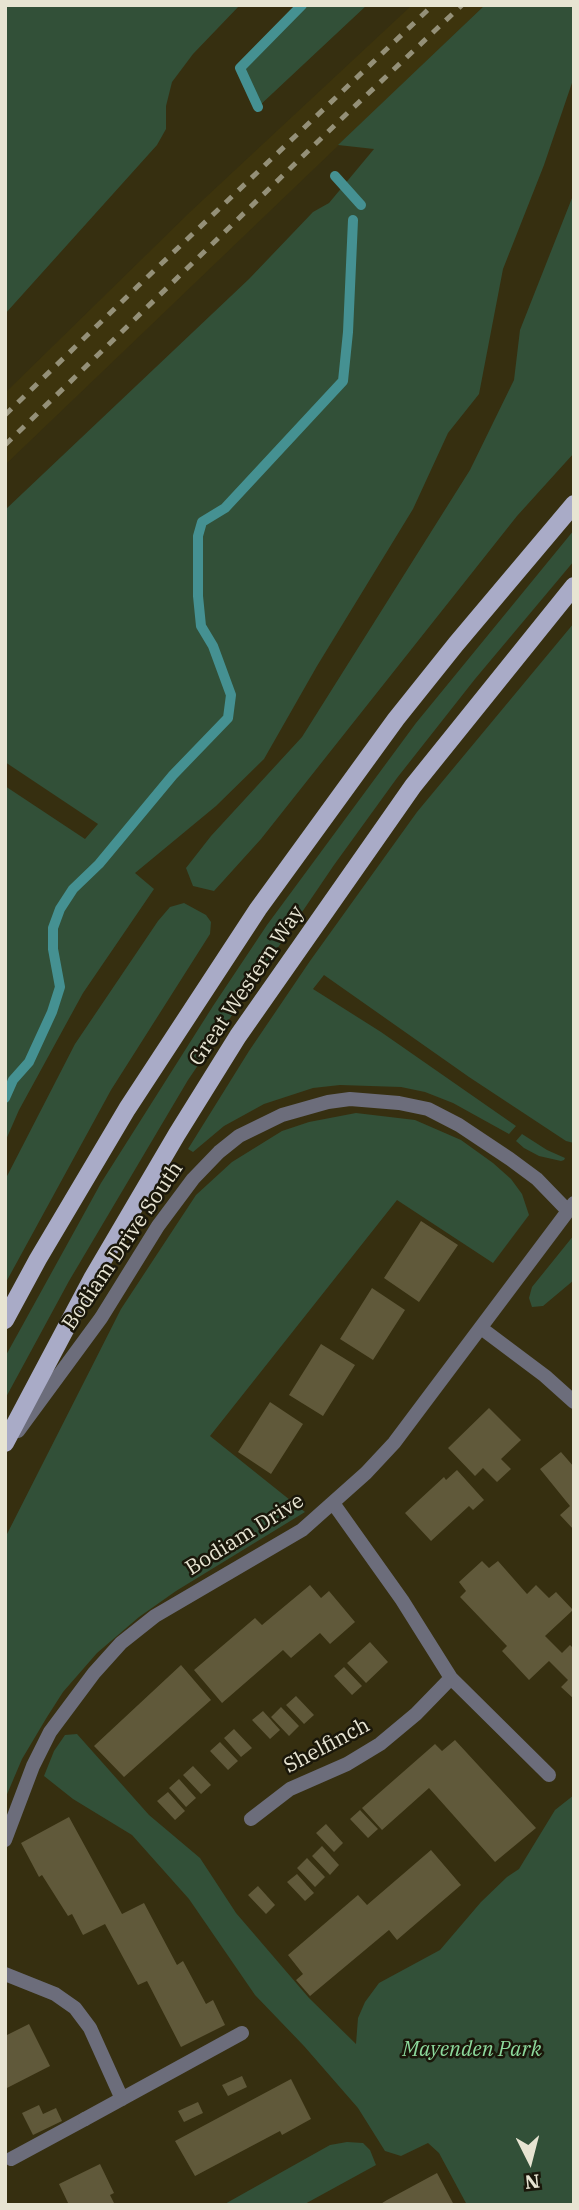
<!DOCTYPE html>
<style>
body{margin:0}
#map{position:relative;width:579px;height:2210px;overflow:hidden;background:#362f10;font-family:"IBM Plex Serif",serif}
canvas{display:block}
.frame{position:absolute;inset:0;border:7px solid #e7e4d2;pointer-events:none}
.north{position:absolute;left:495px;top:2126px;width:70px;height:70px;-webkit-text-stroke:5px #1a170a;paint-order:stroke;rotate:174deg;font-size:19px;font-weight:700;line-height:28px;text-align:center;color:#e7e4d2}
.north::after{content:'';display:block;margin:auto;width:24px;height:32px;background:#e7e4d2;clip-path:polygon(50% 0,100% 100%,50% 72%,0 100%)}
</style>
<div id="map">
<canvas width="579" height="2210"></canvas>
<div class="frame"></div>
<div class="north">N</div>
</div>
<script>
const context = document.querySelector('canvas').getContext('2d');
context.lineJoin = 'round';
function paint(path, color) { context.fillStyle = color; context.fill(path, 'evenodd'); }
const poly = rows => new Path2D(rows.map(r => 'M' + r).join(''));
function trace(path, color, width, dash) { context.strokeStyle = color; context.lineWidth = width; context.lineCap = dash ? 'butt' : 'round'; context.setLineDash(dash || []); context.stroke(path); }
function write(font, color, halo, rows, align = 'center') {
  context.font = font + ' "IBM Plex Serif",serif'; context.lineWidth = 5; context.setLineDash([]); context.textBaseline = 'middle'; context.strokeStyle = halo; context.fillStyle = color; for (const [text, x, y, turn = 0] of rows) {
    context.save(); context.translate(x, y); context.rotate((+turn || 0) * Math.PI / 180); context.textAlign = isNaN(turn) ? turn : align; if (halo) context.strokeText(text, 0, 0); context.fillText(text, 0, 0); context.restore();
  }
}
paint(poly([
 [412,5,485,5,5,465,5,393,190,212]
]), '#3d340d');
paint(poly([
 [5,5,240,5,193,54,172,82,166,106,166,129,157,145,5,314],
 [302,5,367,5,258,107,240,68],
 [485,5,574,5,574,77,544,165,503,269,479,394,448,433,413,509,317,666,264,759,216,806,135,873,154,889,83,993,19,1110,5,1142,5,786,85,839,98,824,5,762,5,510,249,279,313,212,329,203,374,149,338,145],
 [574,193,574,453,517,516,261,839,214,891,193,886,186,868,211,836,302,737,470,470,514,380,520,330],
 [574,530,574,561,475,679,397,778,334,865,188,1080,69,1281,5,1399,5,1357,101,1183,213,1006,267,925,416,723],
 [574,623,574,1143,566,1141,469,1077,324,975,313,989,381,1032,516,1126,509,1134,453,1103,425,1092,401,1087,340,1085,313,1088,264,1104,224,1126,193,1152,188,1149,249,1051,310,961,417,812],
 [184,903,206,915,211,922,210,934,111,1090,5,1284,5,1180,75,1044,158,921,170,907],
 [356,1113,415,1120,461,1140,493,1163,511,1179,522,1194,529,1215,493,1263,397,1200,210,1436,305,1512,176,1591,139,1617,97,1653,63,1692,47,1717,22,1759,5,1799,5,1538,121,1309,196,1195,232,1162,282,1131,309,1122],
 [522,1134,547,1150,565,1158,564,1160,561,1161,539,1156,524,1148,516,1141],
 [574,1235,574,1280,543,1306,532,1307,529,1298,532,1287],
 [77,1734,149,1815,200,1858,236,1913,309,1998,356,2044,358,2018,365,2002,379,1983,440,1950,481,1902,507,1877,519,1869,555,1810,574,1795,574,2205,467,2205,439,2153,428,2143,401,2156,385,2151,358,2108,304,2046,255,1995,189,1899,132,1835,73,1799,44,1776,54,1751,65,1735],
 [347,2142,363,2143,370,2150,376,2165,303,2205,223,2205,330,2145]
]), '#325038');
trace(poly([
 [258,107,240,68,302,5],
 [335,176,361,205],
 [5,1098,13,1080,29,1062,52,1012,60,987,53,949,53,928,60,909,73,889,99,864,173,775,228,718,231,695,213,646,201,626,198,596,198,536,202,522,225,508,343,381,348,332,353,220]
]), '#459192', 10);
paint(poly([
 [421,1221,458,1245,419,1302,384,1278],
 [372,1288,405,1310,373,1360,340,1339],
 [321,1344,355,1365,323,1416,289,1395],
 [270,1402,303,1424,271,1474,238,1452],
 [489,1408,521,1440,501,1459,511,1469,497,1482,483,1468,475,1476,448,1448],
 [561,1452,574,1467,574,1530,560,1515,570,1506,540,1469],
 [457,1470,484,1500,473,1510,469,1506,431,1541,405,1513,444,1477,446,1480],
 [482,1561,489,1568,498,1561,527,1594,536,1585,549,1598,556,1592,573,1610,545,1636,562,1653,570,1645,574,1649,574,1699,561,1687,568,1680,549,1661,529,1680,502,1651,507,1646,460,1597,466,1591,459,1582],
 [310,1585,321,1598,329,1591,355,1622,330,1644,320,1633,291,1658,283,1650,222,1703,194,1670,255,1618,262,1625],
 [370,1642,388,1662,366,1683,347,1663],
 [181,1665,211,1700,124,1777,94,1746],
 [344,1667,362,1686,352,1695,334,1676],
 [296,1696,314,1715,304,1724,286,1705],
 [281,1707,299,1726,289,1736,271,1717],
 [263,1711,280,1730,270,1739,252,1720],
 [234,1729,252,1748,241,1757,224,1738],
 [455,1740,536,1828,495,1862,429,1788,382,1830,362,1808,435,1744,442,1751],
 [220,1742,238,1761,228,1770,210,1751],
 [193,1766,211,1785,201,1794,183,1775],
 [179,1779,196,1798,186,1807,169,1788],
 [168,1792,185,1811,175,1820,157,1801],
 [360,1810,378,1829,368,1838,350,1819],
 [69,1817,122,1914,144,1903,177,1965,183,1961,206,2004,213,2000,225,2025,181,2047,147,1981,138,1985,105,1924,83,1935,72,1914,68,1916,42,1875,39,1877,21,1843],
 [326,1824,343,1843,334,1852,316,1833],
 [322,1846,339,1865,330,1875,312,1856],
 [431,1850,461,1885,397,1940,389,1930,310,1996,296,1980,303,1974,288,1955,358,1895,367,1905],
 [307,1858,325,1877,315,1887,297,1868],
 [297,1874,314,1893,305,1901,287,1882],
 [258,1886,275,1905,266,1914,248,1895],
 [29,2024,50,2066,5,2089,5,2036],
 [242,2076,247,2087,228,2096,222,2085],
 [291,2079,311,2119,282,2135,280,2131,195,2176,175,2141],
 [198,2102,203,2113,184,2122,178,2111],
 [39,2105,43,2114,56,2108,62,2121,33,2135,22,2113],
 [100,2164,114,2193,110,2195,115,2205,69,2205,59,2184],
 [437,2173,454,2205,379,2205,387,2200]
]), '#60593a');
trace(poly([
 [11,2159,85,2119]
]), '#6c6d7b', 14);
trace(poly([
 [481,1328,545,1376,574,1402],
 [18,1431,101,1318,158,1226,193,1179,219,1152,239,1136,282,1115,328,1102,350,1099,399,1103,428,1109,459,1125,510,1159,537,1179,567,1210],
 [333,1503,402,1600,451,1678,549,1775],
 [251,1819,290,1789,347,1764,380,1744,416,1714,451,1678],
 [5,1840,33,1766,50,1732,94,1673,121,1643,155,1616,302,1530,366,1473,394,1443,574,1203],
 [5,1974,55,1994,75,2008,90,2028,122,2099],
 [85,2119,242,2033]
]), '#6c6d7b', 14);
trace(poly([
 [5,1320,38,1259,127,1109,258,909,396,719,456,644,574,504],
 [5,1443,93,1277,177,1134,238,1036,413,786,574,586]
]), '#a9abc7', 18);
trace(poly([
 [5,415,138,286,433,5],
 [5,445,337,123,462,5]
]), '#949078', 5, [9, 9]);
write('21px', '#e7e4d2', '#1a170a', [
 ["Great Western Way",247,986,-56],
 ["Bodiam Drive South",123,1246,-56],
 ["Bodiam Drive",245,1535,-32],
 ["Shelfinch",327,1746,-28]
]);
write('italic 21px', '#8cd89b', '#1a170a', [
 ["Mayenden Park",472,2050]
]);
</script>
